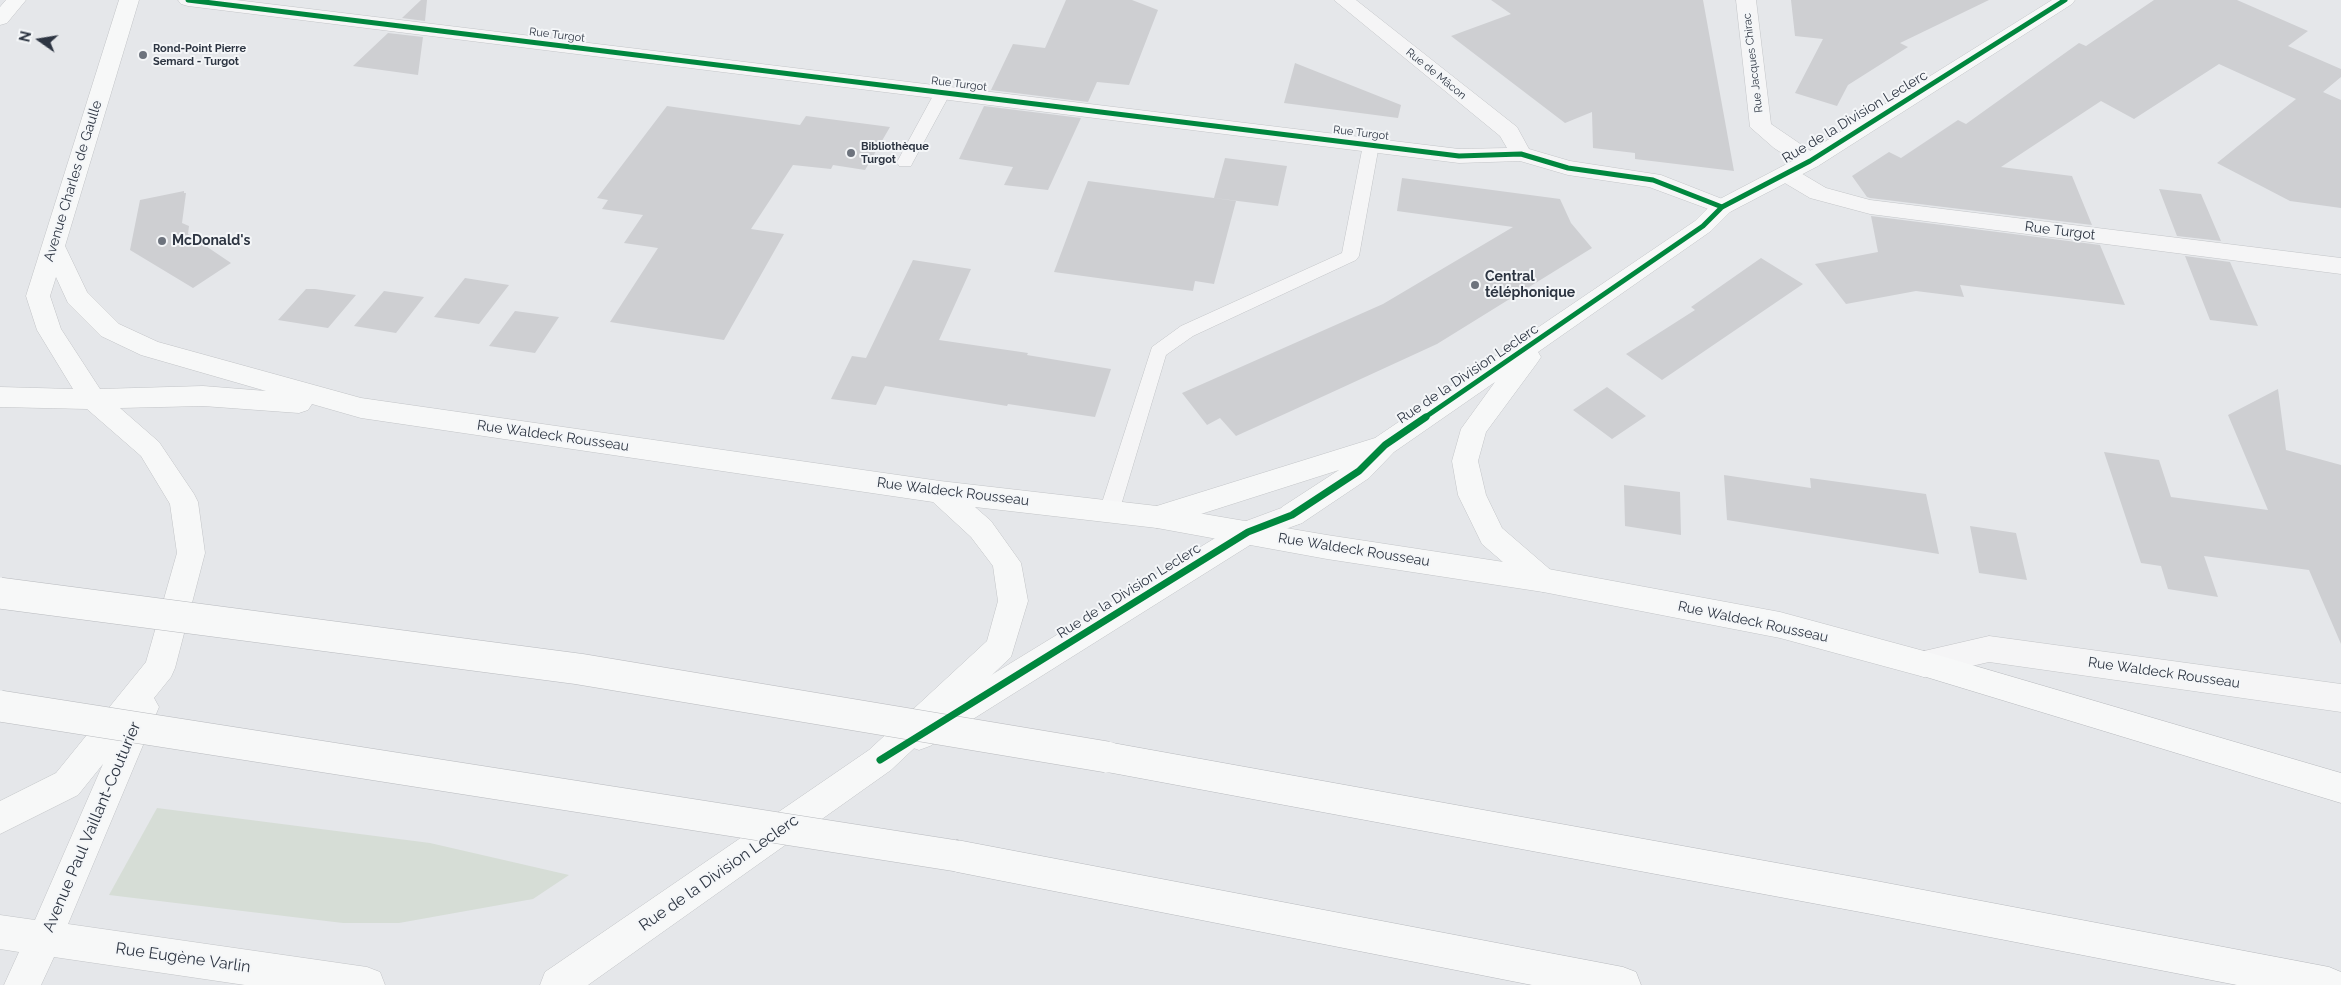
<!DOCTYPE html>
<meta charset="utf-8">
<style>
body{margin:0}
#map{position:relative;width:2341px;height:985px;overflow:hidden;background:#e5e7ea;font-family:Raleway,sans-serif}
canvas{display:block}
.north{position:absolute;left:15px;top:15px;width:50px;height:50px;-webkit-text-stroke:4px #f4f6f8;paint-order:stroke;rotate:283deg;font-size:14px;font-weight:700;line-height:20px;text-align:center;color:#2d3542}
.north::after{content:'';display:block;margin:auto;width:18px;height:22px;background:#2d3542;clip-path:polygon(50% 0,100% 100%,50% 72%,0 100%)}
</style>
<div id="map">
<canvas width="2341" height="985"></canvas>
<div class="north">N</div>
</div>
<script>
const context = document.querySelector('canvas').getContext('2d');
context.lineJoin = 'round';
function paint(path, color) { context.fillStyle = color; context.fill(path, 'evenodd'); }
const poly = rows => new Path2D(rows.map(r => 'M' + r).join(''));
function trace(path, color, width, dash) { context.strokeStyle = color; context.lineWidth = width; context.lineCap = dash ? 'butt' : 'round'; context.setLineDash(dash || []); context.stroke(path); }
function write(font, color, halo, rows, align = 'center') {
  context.font = font + ' Raleway,sans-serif'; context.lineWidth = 4; context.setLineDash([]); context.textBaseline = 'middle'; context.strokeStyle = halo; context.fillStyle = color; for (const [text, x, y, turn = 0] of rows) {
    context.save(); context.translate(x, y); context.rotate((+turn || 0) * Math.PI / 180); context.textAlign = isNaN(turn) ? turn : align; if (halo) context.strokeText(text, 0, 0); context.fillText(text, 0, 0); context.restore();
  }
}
paint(poly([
 [157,808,430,843,569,875,533,899,399,923,343,923,109,895]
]), '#d6ddd6');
paint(poly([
 [421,0,427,0,425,21,402,18],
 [1066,0,1132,0,1158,10,1129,85,1097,82,1088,102,991,90,1013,44,1045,48],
 [1491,0,1703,0,1734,171,1635,159,1635,153,1593,148,1592,112,1565,123,1451,36,1511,14],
 [1791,0,1989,0,1900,43,1908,47,1848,85,1837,106,1795,93,1823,39,1795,36],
 [2154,0,2237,0,2308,31,2288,46,2341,69,2341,77,2323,92,2341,100,2341,208,2290,201,2217,163,2296,99,2219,64,2134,119,2101,101,2001,167,2072,176,2092,225,1870,198,1867,197,1852,176,1889,152,1901,158,1958,120,1966,124,2079,43,2086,46],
 [388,33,423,37,418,75,353,66],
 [1295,63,1401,105,1398,118,1284,103],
 [667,106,800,125,806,116,890,127,865,170,833,165,831,169,793,165,751,229,784,234,724,340,610,322,658,248,624,243,643,215,602,209,608,200,597,198],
 [984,106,1081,118,1048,190,1004,185,1013,167,959,159],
 [1225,158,1287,166,1278,206,1214,198],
 [1402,178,1560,199,1571,223,1592,248,1437,344,1289,412,1236,436,1220,418,1207,425,1182,393,1383,304,1513,227,1397,211],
 [1088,181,1236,201,1214,284,1195,281,1193,291,1054,272],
 [2159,189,2201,194,2221,241,2177,236],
 [184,191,184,193,186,193,182,223,189,226,188,234,231,263,193,288,130,250,140,200],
 [1871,216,2100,245,2125,305,1960,285,1964,297,1916,291,1846,304,1815,264,1878,252],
 [2185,256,2230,262,2258,326,2210,320],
 [1761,258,1803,284,1662,380,1626,354,1695,310,1691,307],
 [913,260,971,269,939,340,1028,353,1027,355,1111,369,1095,417,1008,404,1007,406,885,386,876,405,831,399,852,356,866,358],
 [465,278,509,285,479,324,434,317],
 [306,289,315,289,356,295,328,328,278,320],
 [384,291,424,297,396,333,354,326],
 [515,311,559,317,535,353,489,346],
 [1607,387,1646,416,1612,439,1573,410],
 [2278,389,2286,450,2341,465,2341,644,2309,570,2204,556,2218,597,2168,589,2161,566,2141,563,2104,452,2159,460,2171,497,2268,510,2228,415],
 [1724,475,1811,488,1810,478,1926,494,1939,554,1727,520],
 [1624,485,1680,492,1681,535,1625,526],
 [1970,526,2016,533,2027,580,1979,573]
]), '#cecfd2');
const lane = poly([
 [943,87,951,92,913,162,911,166,899,166,897,162,935,92,943,87],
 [1371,140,1377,142,1379,145,1359,256,1356,260,1193,336,1166,355,1119,512,1116,518,1109,520,1102,518,1099,512,1152,347,1181,326,1342,253,1363,145,1365,142,1371,140]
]);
const street = poly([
 [178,0,236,0,1459,149,1507,148,1500,136,1334,0,1356,0,1517,127,1529,149,1570,161,1661,175,1730,202,1733,207,1730,212,1722,214,1649,187,1568,175,1520,161,1459,163,188,6,181,4,178,0],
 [1736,0,1756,0,1771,124,1818,156,1821,161,1818,166,1810,168,1802,166,1774,148,1750,127,1736,0],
 [1786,167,1794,169,1826,188,1870,200,2341,258,2341,274,1870,214,1810,198,1778,179,1775,174,1778,169,1786,167],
 [1292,504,1302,507,1306,515,1302,523,1248,543,1238,540,1234,532,1238,524,1292,504],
 [1989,636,2341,684,2341,712,1989,662,1924,677,1913,673,1909,664,1913,655,1924,651,1989,636]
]);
const secondary = poly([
 [2052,0,2075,0,2072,4,1818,166,1730,212,1711,231,1538,352,1541,357,1537,363,1486,432,1478,461,1486,495,1502,528,1553,572,1557,580,1553,588,1543,592,1533,588,1482,544,1458,495,1452,461,1461,429,1495,382,1394,452,1369,478,1302,523,1292,526,1282,523,1278,515,1282,507,1339,470,1157,528,1147,525,1143,517,1147,509,1375,438,1695,221,1714,202,1802,156,2052,0],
 [1248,521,1258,524,1262,532,1258,540,930,746,919,750,908,746,903,736,908,726,1238,524,1248,521]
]);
const primary = poly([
 [6,0,26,0,7,23,0,25,0,7,6,0],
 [119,0,139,0,65,246,87,292,119,324,158,342,361,398,940,481,1157,506,1327,535,1543,568,1780,612,1924,651,1935,655,1939,664,1935,673,1924,677,1780,638,1543,592,1327,559,1157,528,975,507,991,521,1021,563,1028,601,1011,657,891,770,588,985,540,985,545,972,869,750,987,641,998,601,993,566,971,537,933,502,361,418,312,404,308,410,299,413,203,406,120,408,159,442,194,494,198,502,205,553,175,668,171,677,154,698,159,707,68,924,367,967,380,972,385,985,245,985,54,957,41,985,4,985,19,952,0,949,0,915,35,920,103,764,78,795,0,834,0,801,56,773,146,662,177,553,170,504,141,456,87,409,0,407,0,387,73,389,37,330,26,296,119,0],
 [56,277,68,303,101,336,141,355,266,391,203,386,100,389,61,329,50,296,56,277]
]);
const highway = poly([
 [1924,651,2341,773,2341,803,1913,673,1909,664,1913,655,1924,651],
 [1107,742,1871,880,2329,967,2341,972,2341,985,2237,985,1871,914,1107,772,1096,767,1091,757,1096,747,1107,742],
 [957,840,1623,967,1636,972,1641,985,1532,985,957,872,945,867,940,856,945,845,957,840]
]);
trace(lane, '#c3c5c8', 1);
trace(street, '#c3c5c8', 1);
trace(secondary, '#c3c5c8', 1);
trace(primary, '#c2c4c7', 1);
trace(highway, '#b8babe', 1);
paint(lane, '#f5f5f6');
paint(street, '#f5f5f6');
paint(secondary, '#f7f8f8');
paint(primary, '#f7f8f8');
paint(highway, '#f7f8f8');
const highwayBridge = poly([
 [0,593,579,669,1107,757],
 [0,706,957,856]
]);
trace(highwayBridge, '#b8babe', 32, []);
trace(highwayBridge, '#f7f8f8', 31);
trace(poly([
 [188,0,1459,156,1521,154,1568,168,1653,180,1722,207],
 [1424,418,1703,226,1722,207,1810,161,2065,0]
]), '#00873e', 5);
trace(poly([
 [880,760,1248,532,1292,515,1359,471,1385,445,1426,417]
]), '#00873e', 7);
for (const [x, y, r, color] of [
 [143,55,5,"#6d737d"],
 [851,153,5,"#6d737d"],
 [162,241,5,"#6d737d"],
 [1475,285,5,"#6d737d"]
]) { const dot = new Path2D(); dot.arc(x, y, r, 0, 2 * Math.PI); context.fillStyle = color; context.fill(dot); trace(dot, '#f4f6f8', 2); }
write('11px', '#2d3542', '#f4f6f8', [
 ["Rue Turgot",557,35,7],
 ["Rue Jacques Chirac",1753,63,-97],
 ["Rue de Mâcon",1436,74,39],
 ["Rue Turgot",959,84,7],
 ["Rue Turgot",1361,133,7]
]);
write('bold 11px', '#2d3542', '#f4f6f8', [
 ["Rond-Point Pierre",153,49],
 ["Semard - Turgot",153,62],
 ["Bibliothèque",861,147],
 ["Turgot",861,160]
], 'left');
write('14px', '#2d3542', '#f4f6f8', [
 ["Rue de la Division Leclerc",1855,117,-31],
 ["Avenue Charles de Gaulle",73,181,-73],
 ["Rue Turgot",2060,231,7],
 ["Rue de la Division Leclerc",1468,374,-34],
 ["Rue Waldeck Rousseau",553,436,8],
 ["Rue Waldeck Rousseau",953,492,7],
 ["Rue Waldeck Rousseau",1354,550,9],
 ["Rue de la Division Leclerc",1129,591,-32],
 ["Rue Waldeck Rousseau",1753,622,12],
 ["Rue Waldeck Rousseau",2164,673,8]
]);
write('bold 14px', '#2d3542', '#f4f6f8', [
 ["McDonald's",172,241],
 ["Central",1485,277],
 ["téléphonique",1485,293]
], 'left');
write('16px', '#2d3542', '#f4f6f8', [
 ["Avenue Paul Vaillant-Couturier",92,827,-67],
 ["Rue de la Division Leclerc",719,873,-35],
 ["Rue Eugène Varlin",183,958,8]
]);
</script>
